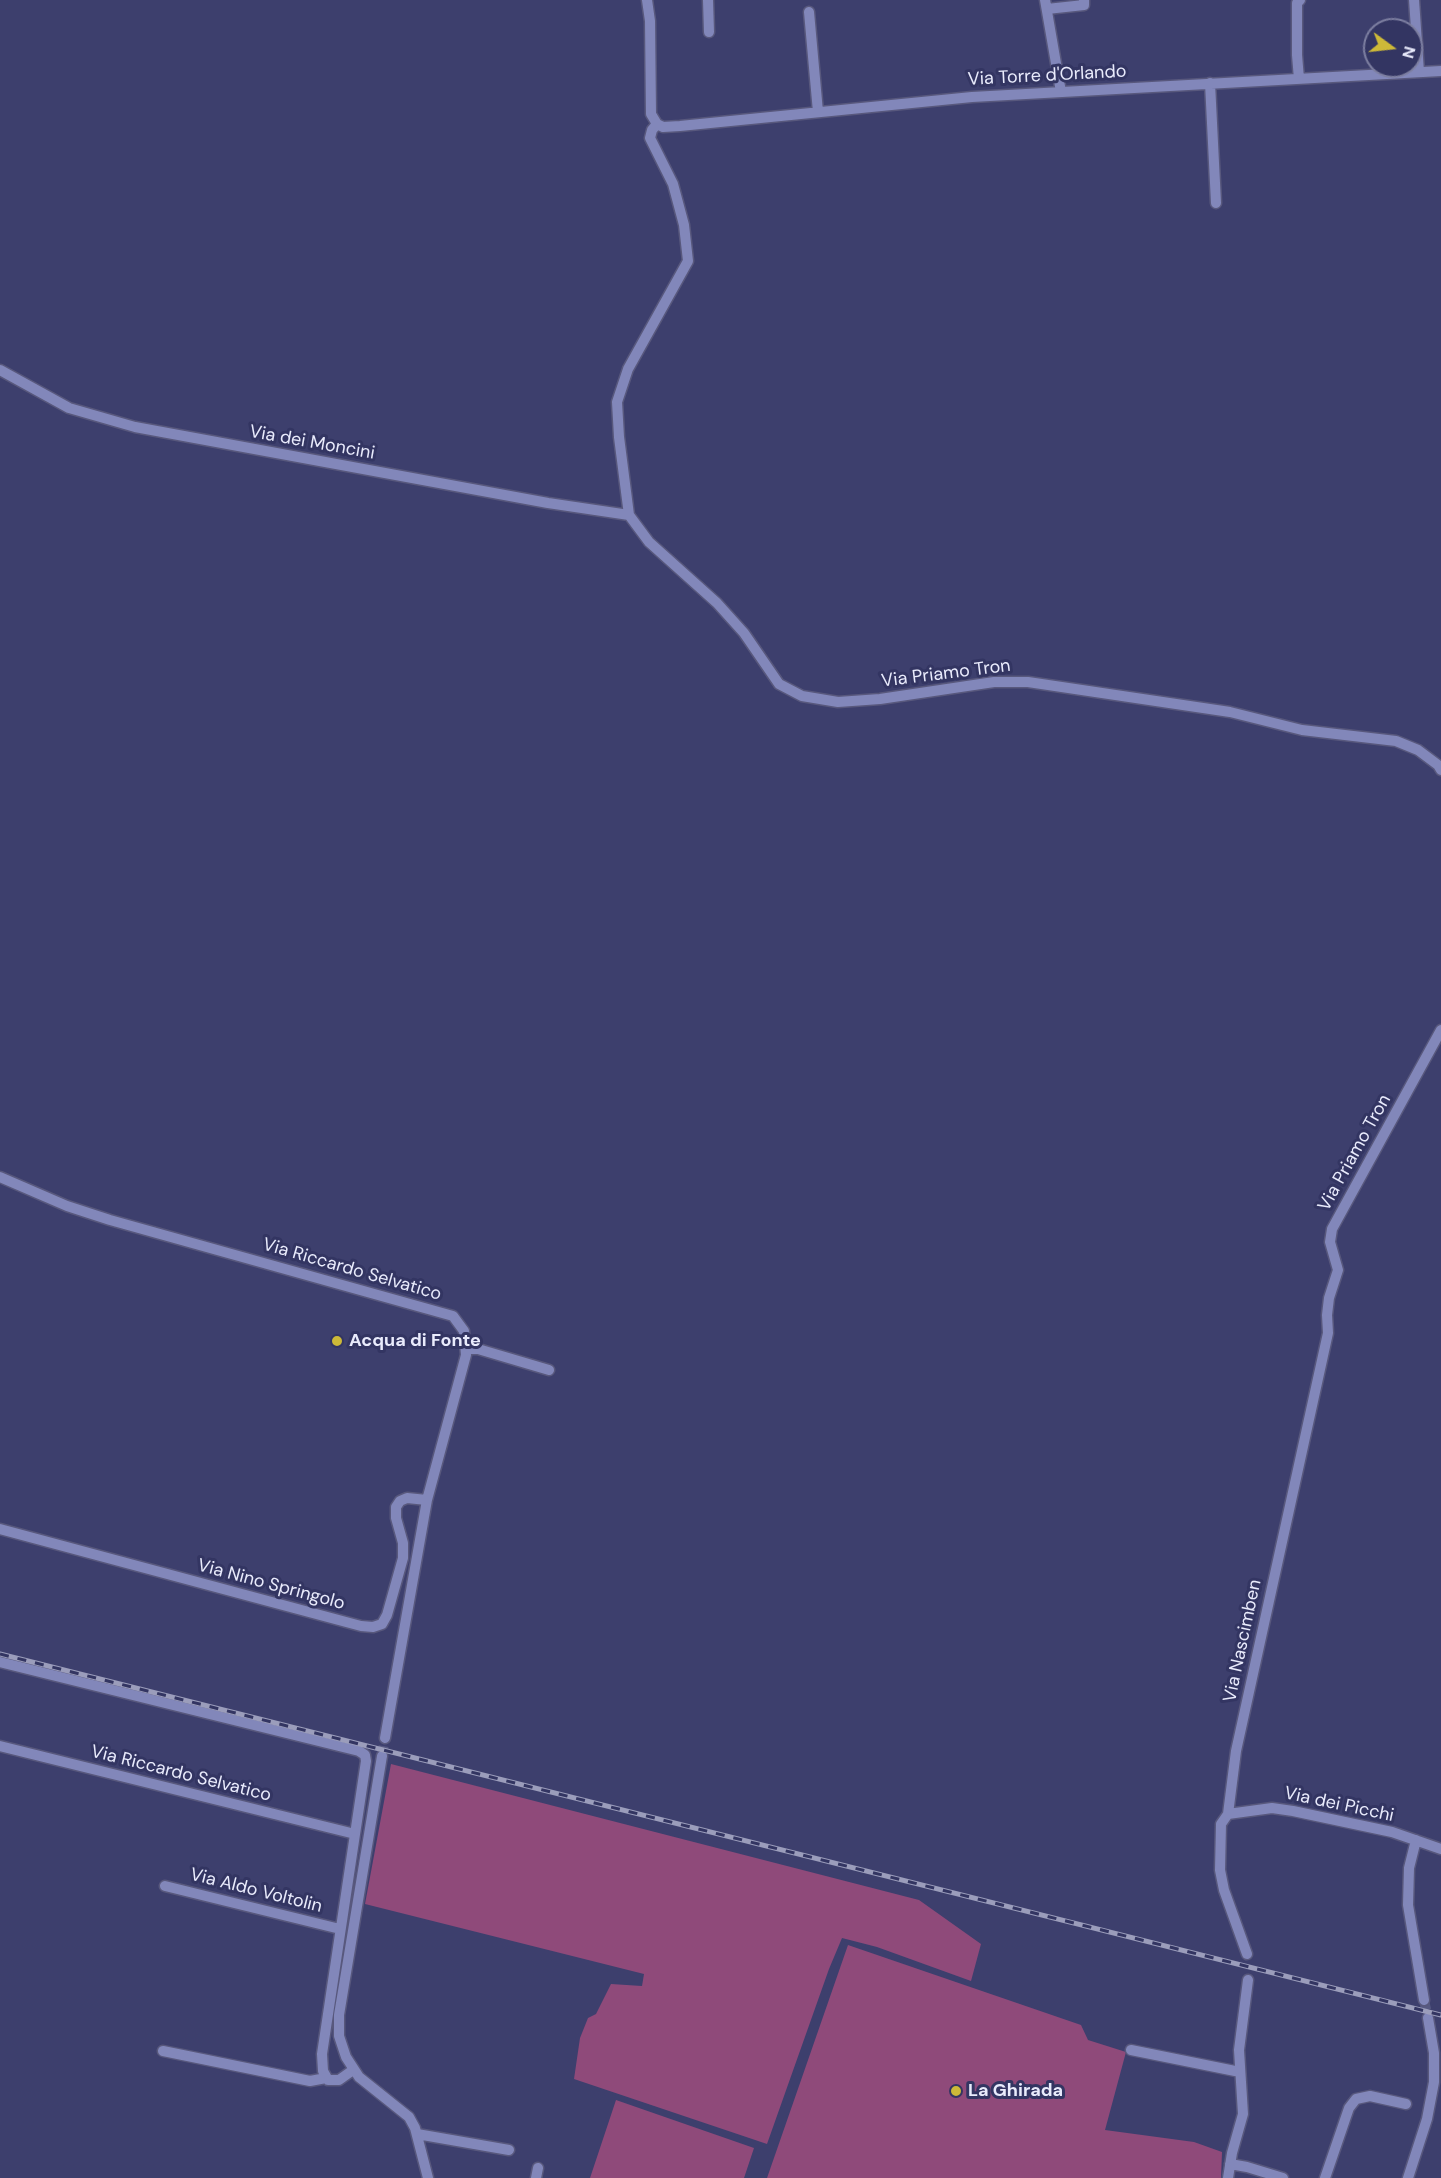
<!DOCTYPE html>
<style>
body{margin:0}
#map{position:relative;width:1441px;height:2178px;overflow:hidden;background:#3d3f6d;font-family:"DM Sans",sans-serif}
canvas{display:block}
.north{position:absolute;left:1363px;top:18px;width:60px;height:60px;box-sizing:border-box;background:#333562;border:2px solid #7c7ea0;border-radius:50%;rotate:105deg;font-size:16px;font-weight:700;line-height:24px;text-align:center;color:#e9ebfc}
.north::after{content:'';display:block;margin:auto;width:21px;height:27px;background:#cdb938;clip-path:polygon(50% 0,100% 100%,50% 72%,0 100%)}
</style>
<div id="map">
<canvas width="1441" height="2178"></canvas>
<div class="north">N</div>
</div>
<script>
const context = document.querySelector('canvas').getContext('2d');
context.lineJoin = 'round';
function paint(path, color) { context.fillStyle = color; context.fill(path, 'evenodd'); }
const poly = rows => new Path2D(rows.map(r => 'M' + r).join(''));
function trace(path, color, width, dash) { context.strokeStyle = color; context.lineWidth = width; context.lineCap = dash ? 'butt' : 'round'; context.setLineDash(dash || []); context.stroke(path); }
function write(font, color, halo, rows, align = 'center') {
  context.font = font + ' "DM Sans",sans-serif'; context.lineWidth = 6; context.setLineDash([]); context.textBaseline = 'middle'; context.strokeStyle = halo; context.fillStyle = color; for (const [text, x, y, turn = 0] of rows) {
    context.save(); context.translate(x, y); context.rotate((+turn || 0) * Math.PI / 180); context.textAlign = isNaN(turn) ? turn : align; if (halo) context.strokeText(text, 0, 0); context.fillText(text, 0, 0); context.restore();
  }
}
paint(poly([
 [391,1764,919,1900,981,1944,971,1981,877,1947,842,1938,829,1969,767,2144,574,2079,580,2038,588,2018,596,2014,611,1984,642,1986,644,1974,365,1904],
 [848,1945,1081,2025,1088,2040,1126,2052,1105,2130,1194,2142,1222,2152,1221,2178,767,2178],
 [616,2100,754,2148,744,2178,590,2178]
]), '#8f4a7a');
trace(poly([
 [382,1756,385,1738],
 [1424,2000,1428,2018]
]), '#575982', 10, [10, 5]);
const minor = poly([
 [647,0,650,21,651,114,657,124],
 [708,0,709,32],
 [1045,0,1061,92],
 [1414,0,1419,72],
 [1047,9,1084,5,1084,0],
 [809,12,818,112],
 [1299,79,1297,55,1297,3,1300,0],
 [1210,83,1216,203],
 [657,124,652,130,650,138,673,184,684,225,688,261,628,369,617,402,619,437,629,515,649,542,717,603,744,633,779,684,802,696,838,702,880,699,994,682,1028,682,1230,712,1302,730,1396,741,1418,750,1438,765,1441,770],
 [657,124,663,127,680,126,972,97,1441,71],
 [0,370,69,408,135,427,548,503,629,515],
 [0,1177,67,1206,110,1220,453,1316,464,1331,466,1355,427,1500,385,1738],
 [466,1349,478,1349,549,1370],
 [0,1529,361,1626,373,1627,382,1624,387,1615,403,1558,403,1543,396,1518,396,1507,400,1501,407,1498,427,1500],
 [0,1662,359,1751,365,1755,366,1761,322,2054,323,2071,328,2080,339,2080,353,2070],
 [0,1746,355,1834],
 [382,1756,339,2015,339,2036,346,2057,359,2077,409,2117,415,2128,428,2178],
 [1228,1814,1272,1808,1293,1811,1392,1832,1441,1849],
 [1416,1840,1409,1868,1408,1905,1424,2000],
 [165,1886,340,1929],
 [1247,1954,1224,1890,1220,1870,1221,1824,1228,1814,1236,1751,1328,1333,1327,1315,1329,1298,1338,1270,1330,1242,1332,1229,1441,1030],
 [1131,2050,1240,2072],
 [163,2051,310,2081,326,2078],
 [417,2134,509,2150],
 [1230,2164,1247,2167,1283,2178],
 [536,2178,538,2168],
 [1228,2178,1232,2153,1243,2114,1239,2050,1248,1980],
 [1325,2178,1349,2108,1356,2099,1370,2096,1406,2104],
 [1408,2178,1427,2119,1434,2082,1434,2053,1428,2018]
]);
trace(minor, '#58587d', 13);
trace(minor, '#8287ba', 10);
const rail = poly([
 [0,1654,1441,2015]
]);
trace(rail, '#9b9dbb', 5);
trace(rail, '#333562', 3, [9]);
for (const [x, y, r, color] of [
 [337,1341,6,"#cdb938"],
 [956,2091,6,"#cdb938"]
]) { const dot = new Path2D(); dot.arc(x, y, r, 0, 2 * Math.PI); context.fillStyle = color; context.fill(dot); trace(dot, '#333562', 2); }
write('18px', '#e9ebfc', '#333562', [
 ["Via Torre d'Orlando",1047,76,-3],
 ["Via dei Moncini",312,443,10],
 ["Via Priamo Tron",946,674,-7],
 ["Via Priamo Tron",1355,1153,-61],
 ["Via Riccardo Selvatico",352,1270,16],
 ["Via Nino Springolo",271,1585,15],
 ["Via Nascimben",1243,1641,-78],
 ["Via Riccardo Selvatico",181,1774,14],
 ["Via dei Picchi",1339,1805,12],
 ["Via Aldo Voltolin",256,1891,14]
]);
write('bold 18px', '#e9ebfc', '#333562', [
 ["Acqua di Fonte",349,1341],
 ["La Ghirada",968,2091]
], 'left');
</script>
